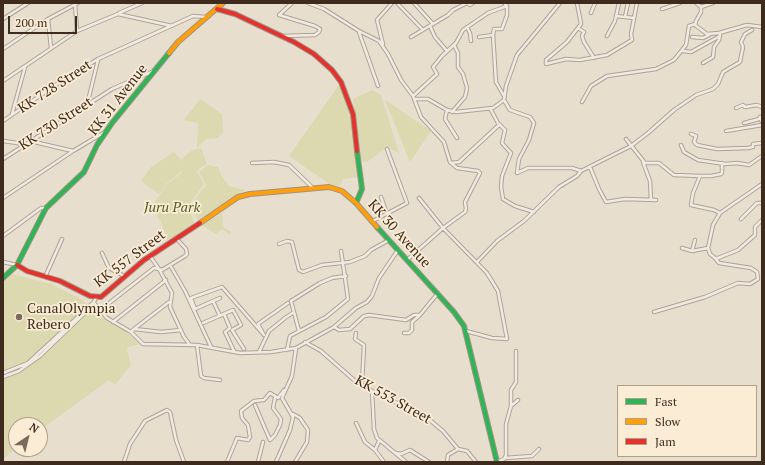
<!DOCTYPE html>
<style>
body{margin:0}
#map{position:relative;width:765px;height:465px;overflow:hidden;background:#e8dece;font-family:"PT Serif",serif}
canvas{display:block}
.frame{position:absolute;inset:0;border:4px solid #3f2b1d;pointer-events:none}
.legend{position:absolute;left:617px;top:385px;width:140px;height:72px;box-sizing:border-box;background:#faecd5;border:1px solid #af9f8b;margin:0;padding:5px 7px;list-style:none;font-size:12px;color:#3f2b1d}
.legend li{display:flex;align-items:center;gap:8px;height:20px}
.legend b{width:20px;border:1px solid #af9f8b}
.north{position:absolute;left:8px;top:417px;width:40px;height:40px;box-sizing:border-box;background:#faecd5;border:1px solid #af9f8b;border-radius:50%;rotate:35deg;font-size:11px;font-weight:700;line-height:16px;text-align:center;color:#3f2b1d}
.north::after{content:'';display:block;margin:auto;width:14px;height:18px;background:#7a6a5b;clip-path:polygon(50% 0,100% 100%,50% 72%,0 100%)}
.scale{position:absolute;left:8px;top:16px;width:69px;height:18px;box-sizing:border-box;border:2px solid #3f2b1d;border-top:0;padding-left:5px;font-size:12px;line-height:14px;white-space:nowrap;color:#3f2b1d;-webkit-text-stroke:3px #faecd5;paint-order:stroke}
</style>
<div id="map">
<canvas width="765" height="465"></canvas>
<div class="frame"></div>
<ul class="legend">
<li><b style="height:5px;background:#30b455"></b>Fast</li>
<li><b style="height:5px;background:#ff9f0a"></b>Slow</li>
<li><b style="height:5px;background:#e5322d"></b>Jam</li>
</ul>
<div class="north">N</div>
<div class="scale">200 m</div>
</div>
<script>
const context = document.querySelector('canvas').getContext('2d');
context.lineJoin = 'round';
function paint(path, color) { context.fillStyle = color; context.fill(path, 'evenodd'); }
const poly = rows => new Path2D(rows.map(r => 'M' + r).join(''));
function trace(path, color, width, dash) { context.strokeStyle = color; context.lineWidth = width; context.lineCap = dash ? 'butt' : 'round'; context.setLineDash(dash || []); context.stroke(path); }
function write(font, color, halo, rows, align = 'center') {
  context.font = font + ' "PT Serif",serif'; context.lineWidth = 3.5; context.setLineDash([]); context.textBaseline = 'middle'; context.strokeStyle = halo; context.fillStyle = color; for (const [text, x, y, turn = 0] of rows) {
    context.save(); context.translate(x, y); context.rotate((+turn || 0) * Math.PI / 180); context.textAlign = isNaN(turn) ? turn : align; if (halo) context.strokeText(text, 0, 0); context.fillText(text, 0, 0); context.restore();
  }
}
paint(poly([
 [339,85,347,101,352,121,359,177,343,179,340,186,331,185,289,156],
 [372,90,381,95,399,153,387,147,367,162,361,161,353,99],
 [200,99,222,114,223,133,217,138,206,139,197,148,198,123,184,120],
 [385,100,431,131,410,162],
 [201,148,207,164,199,169,197,172,204,184,188,206,195,225,168,242,160,220,151,208,167,184,182,173,177,163,181,172,167,183,159,194,141,181,151,167,174,152,180,159,179,161,191,151],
 [208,165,218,167,221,175,229,186,245,190,198,220,190,206,206,185,199,172],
 [222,213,223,227,231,232,230,234,222,229,216,234,202,225],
 [12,274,51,284,81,299,104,319,124,330,140,344,128,347,127,349,131,365,115,385,109,380,40,430,40,425,16,425,16,448,3,459,3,283]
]), '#dcd8af');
const street = poly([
 [308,3,324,9,359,31,379,41,388,54,401,80,413,96,421,117,444,142,450,162,457,168,478,171,480,173,465,202,466,209,465,212,443,228,407,260],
 [397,3,423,30],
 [414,3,433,24],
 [577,3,581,24,567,42,546,60,546,64,566,59,580,60,607,55,632,40,631,34,637,3],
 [696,3,701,7,701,12,696,21,695,25,707,34,719,33,747,25,762,27],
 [75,4,77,31],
 [701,7,713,3],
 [662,9,680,3],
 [119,13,142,3],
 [591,13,595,3],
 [616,16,634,18],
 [625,17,628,3],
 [3,19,28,3],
 [48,19,51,48],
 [430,26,435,37,447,51],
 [467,27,470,33,471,41],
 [578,28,584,32,582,36,584,42,594,58],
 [359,32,378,86],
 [282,36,315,35,319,32,320,29,315,26,279,15,292,3],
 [607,36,615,21,619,3],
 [411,37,448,15,453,10,467,3,470,5,473,3],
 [479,37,493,35],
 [692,37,703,38,709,35],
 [383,44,377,20,392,3],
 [3,49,48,19,78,3],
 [683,51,691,52,720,36],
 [703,63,713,57,714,47,719,40,720,35],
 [3,81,77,31,118,14,172,26],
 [413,96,437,74,433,67,442,56,456,43,463,30,488,13,507,6,504,3],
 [504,96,496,82,493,35,494,29,502,29,507,15,507,6],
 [415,99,428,99,447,110,456,112,493,108,504,100],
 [504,100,510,110,530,117,534,123,529,140,519,159,517,173,528,168,572,168,581,171],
 [504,100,506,86,517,55,560,3],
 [582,102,591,86,607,76,656,69,674,60,686,45,689,26,695,24],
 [87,105,98,60],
 [736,108,743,105,745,107,757,105,762,107],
 [447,110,445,119,457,138],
 [452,112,465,97,467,88,463,74,458,67,458,53,454,45],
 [12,114,25,67],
 [762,117,760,117,762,122],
 [3,121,54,86,98,59,193,16,206,17],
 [744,123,759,119,760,117],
 [499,124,505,130,502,143,511,153,502,176,501,187,503,199,515,206,534,212],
 [726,131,762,125],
 [691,134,696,136,694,142,697,145,717,149,748,148,753,147,753,144,762,143],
 [626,139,645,163,659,163,674,175,700,176,693,193,691,205,714,210,720,213],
 [3,141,25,144],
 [30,141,73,151,105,132],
 [681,145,684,152,698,160,725,164,737,163,749,165,762,156],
 [3,159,112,89,154,71],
 [643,162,650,181,651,200],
 [252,163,274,162,289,165,313,188],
 [451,163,459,162,499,125,490,108],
 [590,167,599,189,606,202,625,199,656,200],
 [699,176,711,176,721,174,722,173,722,163],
 [762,184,720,213,713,225,708,248,710,254,715,258,718,258,738,250,755,235,755,227,762,220],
 [381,197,387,214],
 [3,198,73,151],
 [419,198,443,228,487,273,498,291,507,339,492,338,466,331],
 [741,219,757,203,762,203],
 [373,221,407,203,387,149],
 [3,236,41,208,46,208],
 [279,244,287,241,292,242,299,270,303,272,322,265,350,262,365,256,371,250,389,240],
 [682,248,692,251,708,248],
 [341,251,343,264],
 [692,251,695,240],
 [102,253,109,268,124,276],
 [150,256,159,269,162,270,185,256,187,254,186,249,176,238],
 [3,262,17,265],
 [477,262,497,241,524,221,559,187,577,176,581,171,631,146,648,133,674,110,696,95,713,89,718,84,723,72,740,62,743,47,741,42,745,34,752,30],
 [170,265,185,291,211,347],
 [45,277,62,239],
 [220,298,195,309,191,298,222,287,264,335,258,324,288,303],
 [213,301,220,316],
 [94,303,107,318,131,332,143,344,197,345,240,353,271,352,296,348],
 [99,311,154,268,159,269,172,293,170,307,184,337,190,345],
 [654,312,705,297,738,283,750,284,758,279,757,272,751,268,719,263,715,258],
 [224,314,230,328,225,332,234,351],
 [113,322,166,280],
 [203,323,233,310,241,325,232,330,244,349],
 [334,327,339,330,350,329,364,316,369,315,406,320,414,315,420,315,438,293],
 [134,329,169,302],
 [299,331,291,301,320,283,332,278,346,276],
 [131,332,134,329,161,332,181,330],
 [356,333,355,339,364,345,362,384],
 [404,333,409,333,412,330,412,322,419,316],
 [305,342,321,351,354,380,372,391,426,417,443,431,458,449,467,451,476,462],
 [197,345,201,376,204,378,220,380],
 [287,350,290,336,326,317,348,299,343,264],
 [259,352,269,331,285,318,294,312],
 [3,373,28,363,93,303],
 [3,377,19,371,40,356,91,307,96,298],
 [372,391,374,429,377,438,406,462],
 [255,405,270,440,275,435,280,425,281,419,273,408,275,398],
 [511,406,511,390,516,382,516,351],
 [293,414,300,418,308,430,307,442,295,462],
 [356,423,365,442,375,450],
 [379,441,375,450,384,462],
 [396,453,401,454,410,450,429,462],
 [505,458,532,456,539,449],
 [124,462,130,444,145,421,167,410,170,412,176,440,184,462],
 [227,462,237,438,248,440,250,437,248,425,242,418,241,411,254,401,264,400,270,393,278,398,284,390],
 [258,462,263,442],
 [276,462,290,430,293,417,282,398,292,376,296,348,334,327,356,308,367,302,372,296,379,278,398,250],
 [447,462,448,455,458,449],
 [497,462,504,459,506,455,506,424,511,406,518,400]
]);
const fast = poly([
 [356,203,362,189,357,151],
 [377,227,454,312,464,326,497,462],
 [3,278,17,265,46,208,84,172,97,145,112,123,169,53]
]);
const slow = poly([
 [169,53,178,42,223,3],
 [200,223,238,197,250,194,329,187,342,191,356,203,377,227]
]);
const jam = poly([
 [217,9,235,14,294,42,314,54,332,70,341,82,353,114,357,151],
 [17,265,27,271,60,281,90,296,101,297,144,260,200,223]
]);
trace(street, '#aea398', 4.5);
trace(fast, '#9e9387', 6);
trace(slow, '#9e9387', 6);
trace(jam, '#9e9387', 6);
trace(street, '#f0eae1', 2.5);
trace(fast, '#30b455', 4);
trace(slow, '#ff9f0a', 4);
trace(jam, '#e5322d', 4);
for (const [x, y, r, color] of [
 [19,317,4,"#7a6a5b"]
]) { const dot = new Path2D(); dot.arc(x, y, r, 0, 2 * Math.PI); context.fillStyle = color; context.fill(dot); trace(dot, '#faecd5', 1.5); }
write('14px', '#3f2b1d', '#faecd5', [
 ["KK 728 Street",55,87,-33],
 ["KK 31 Avenue",118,100,-52],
 ["KK 730 Street",56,124,-33],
 ["KK 30 Avenue",399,234,48],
 ["KK 557 Street",130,259,-37],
 ["KK 553 Street",393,400,29]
]);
write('italic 14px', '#545e22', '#faecd5', [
 ["Juru Park",172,208]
]);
write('14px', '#3f2b1d', '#faecd5', [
 ["CanalOlympia",27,309],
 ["Rebero",27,325]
], 'left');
</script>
